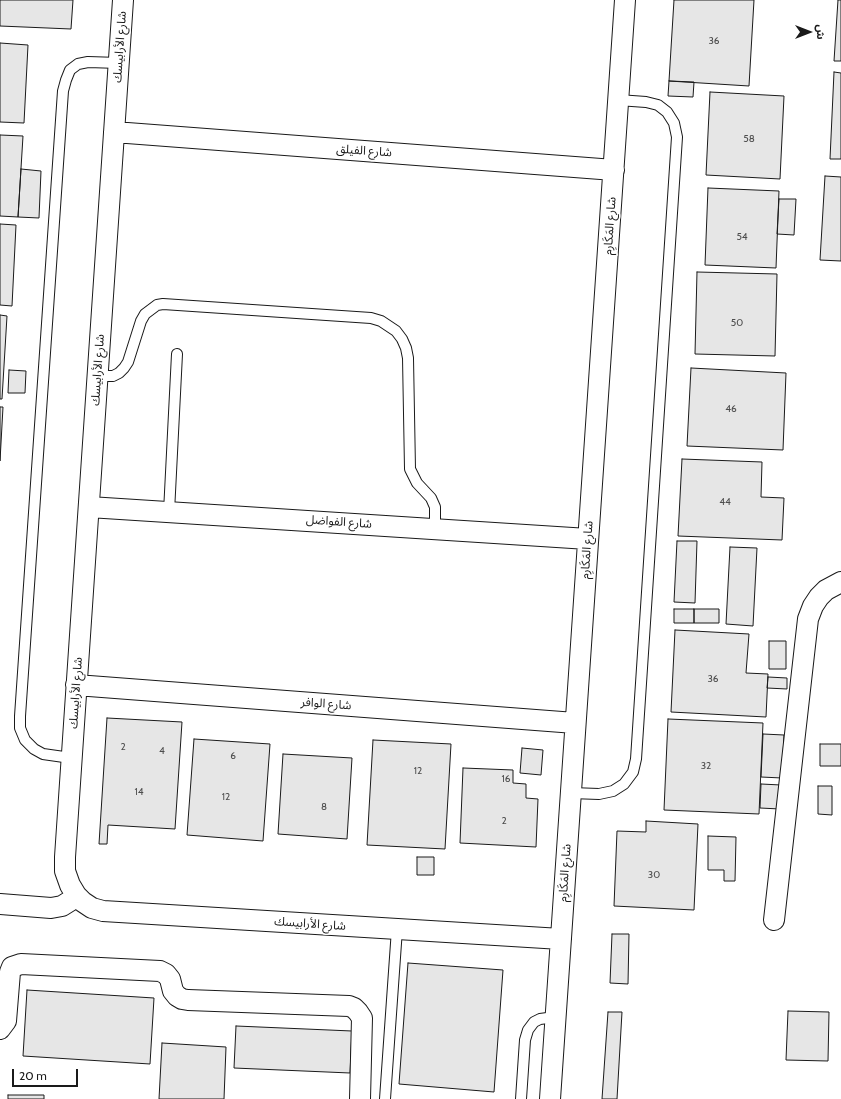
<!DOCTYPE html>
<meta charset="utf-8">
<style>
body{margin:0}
#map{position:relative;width:841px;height:1099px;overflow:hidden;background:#fff;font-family:Cabin,"Noto Sans Arabic",sans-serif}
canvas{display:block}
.north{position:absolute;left:789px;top:12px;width:40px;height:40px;-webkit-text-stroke:3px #fff;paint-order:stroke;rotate:90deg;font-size:11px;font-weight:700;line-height:16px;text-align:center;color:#1a1a1a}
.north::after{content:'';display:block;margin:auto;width:14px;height:18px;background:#1a1a1a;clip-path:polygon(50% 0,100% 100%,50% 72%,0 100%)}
.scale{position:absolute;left:12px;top:1069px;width:66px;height:18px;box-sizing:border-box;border:2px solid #1a1a1a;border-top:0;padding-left:5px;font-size:12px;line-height:14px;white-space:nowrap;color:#1a1a1a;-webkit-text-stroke:3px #fff;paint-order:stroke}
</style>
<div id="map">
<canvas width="841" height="1099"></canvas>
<div class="north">ش</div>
<div class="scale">20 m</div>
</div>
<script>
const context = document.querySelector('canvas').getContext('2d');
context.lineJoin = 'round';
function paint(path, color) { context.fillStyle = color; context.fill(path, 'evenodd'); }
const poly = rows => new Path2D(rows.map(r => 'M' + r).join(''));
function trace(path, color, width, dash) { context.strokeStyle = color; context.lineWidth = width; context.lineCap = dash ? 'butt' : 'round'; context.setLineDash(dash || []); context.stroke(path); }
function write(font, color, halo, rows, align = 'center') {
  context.font = font + ' Cabin,"Noto Sans Arabic",sans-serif'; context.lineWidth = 3; context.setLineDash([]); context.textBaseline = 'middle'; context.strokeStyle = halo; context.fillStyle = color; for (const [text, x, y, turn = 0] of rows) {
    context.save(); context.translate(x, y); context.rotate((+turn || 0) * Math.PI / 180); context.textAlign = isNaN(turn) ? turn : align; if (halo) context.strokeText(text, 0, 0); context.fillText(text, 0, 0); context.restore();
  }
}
const building = poly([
 [0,0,73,0,71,29,0,26,0,0],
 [674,0,754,0,749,86,669,81,674,0],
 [838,0,841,0,841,61,834,61,838,0],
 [0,43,28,45,24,123,0,122,0,43],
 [834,72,841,73,841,159,830,159,834,72],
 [669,81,694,82,693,97,668,96,669,81],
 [710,92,784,96,780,179,706,175,710,92],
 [0,135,23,136,18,217,0,216,0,135],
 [21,169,41,171,39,218,18,217,21,169],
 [825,176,841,177,841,261,820,260,825,176],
 [708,188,779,191,776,268,705,265,708,188],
 [779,199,796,199,794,235,777,234,779,199],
 [0,224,16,225,12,306,0,305,0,224],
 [697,272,777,274,775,356,695,354,697,272],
 [0,315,7,316,2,399,0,399,0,315],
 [691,368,786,373,783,450,687,446,691,368],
 [9,370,26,371,25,393,8,393,9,370],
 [0,407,3,407,0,461,0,407],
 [682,459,762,462,761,497,784,498,782,540,678,536,682,459],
 [677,541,697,541,695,603,674,602,677,541],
 [730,547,757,548,753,626,726,624,730,547],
 [674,609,694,609,694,623,674,623,674,609],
 [694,609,719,609,719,623,694,623,694,609],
 [675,630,749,634,746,673,768,674,766,717,671,712,675,630],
 [769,641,786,641,786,669,769,669,769,641],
 [768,677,787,678,787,689,767,688,768,677],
 [107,718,182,722,175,829,108,825,107,844,99,844,107,718],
 [668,719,763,723,759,814,664,810,668,719],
 [763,734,784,735,782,778,761,777,763,734],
 [194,739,270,744,263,841,187,835,194,739],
 [373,740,451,744,445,849,367,845,373,740],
 [820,744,841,744,841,766,820,766,820,744],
 [522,748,543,750,541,775,520,773,522,748],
 [283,754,352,758,347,839,278,834,283,754],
 [463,768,513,770,513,783,526,784,526,798,538,799,536,847,460,843,463,768],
 [761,784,781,785,780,809,760,808,761,784],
 [818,786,832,786,832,815,818,814,818,786],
 [646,821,698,824,694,910,614,906,617,831,646,832,646,821],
 [708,836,736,837,735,881,724,881,724,870,708,870,708,836],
 [417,857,434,857,434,875,417,875,417,857],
 [612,934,629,934,628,984,610,983,612,934],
 [408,963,503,970,494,1092,399,1084,408,963],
 [27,990,154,998,150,1064,23,1056,27,990],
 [788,1011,829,1012,828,1061,786,1060,788,1011],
 [608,1012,622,1012,617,1099,602,1099,608,1012],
 [236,1026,352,1031,350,1073,234,1068,236,1026],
 [162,1043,226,1047,224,1099,159,1099,162,1043],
 [8,1095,44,1095,44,1099,8,1099,8,1095]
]);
paint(building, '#e6e6e6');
trace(building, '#1a1a1a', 1);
const service = poly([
 [98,376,113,376,119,373,124,368,128,362,141,321,145,314,157,305,163,304,371,318,381,321,396,331,402,339,406,348,408,358,410,469,417,483,431,498,435,507,435,529],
 [169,512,177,354],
 [71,758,43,754,34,749,25,740,20,728,20,716,63,91,66,80,70,70,78,64,88,62,119,63],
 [571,793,599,794,613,791,624,784,633,772,636,759,677,137,674,123,667,112,658,105,646,102,618,100],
 [385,1099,397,929],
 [521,1099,525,1040,528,1030,534,1022,540,1019,555,1017]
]);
const minor = poly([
 [123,0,65,857,65,871,70,885,76,895,83,902,92,908,103,911,561,939],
 [114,132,614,170],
 [89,507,588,539],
 [76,685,575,723],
 [0,904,51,908,62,906,70,901,76,895],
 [774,920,808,619,813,606,819,597,826,590,841,582],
 [0,1029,6,1021,10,972,12,967,21,964,160,971,166,974,170,979,173,991,177,996,182,999,188,1000,349,1006,354,1008,358,1012,362,1018,360,1099],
 [550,1099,625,0]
]);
trace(service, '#1a1a1a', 12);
trace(minor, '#1a1a1a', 22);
trace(service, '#fff', 10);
trace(minor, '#fff', 20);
write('10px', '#4d4d4d', null, [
 ["36",714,41],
 ["58",749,139],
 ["54",742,237],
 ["50",737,323],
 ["46",731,409],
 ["44",725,502],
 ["36",713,679],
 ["2",123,747],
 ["4",162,751],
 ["6",233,756],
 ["32",706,766],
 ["12",418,771],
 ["16",506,779],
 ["14",139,792],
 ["12",226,797],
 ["8",324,807],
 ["2",504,821],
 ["30",654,875]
]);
write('12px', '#1a1a1a', '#fff', [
 ["شارع الأرابيسك",120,47,-86],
 ["شارع الفيلق",364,151,4],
 ["شارع المَكَارِم",610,226,-86],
 ["شارع الأرابيسك",98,370,-86],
 ["شارع الفواضل",339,522,4],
 ["شارع المَكَارِم",587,550,-86],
 ["شارع الأرابيسك",76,693,-86],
 ["شارع الوافر",326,704,4],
 ["شارع المَكَارِم",565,873,-86],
 ["شارع الأرابيسك",310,924,4]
]);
</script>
